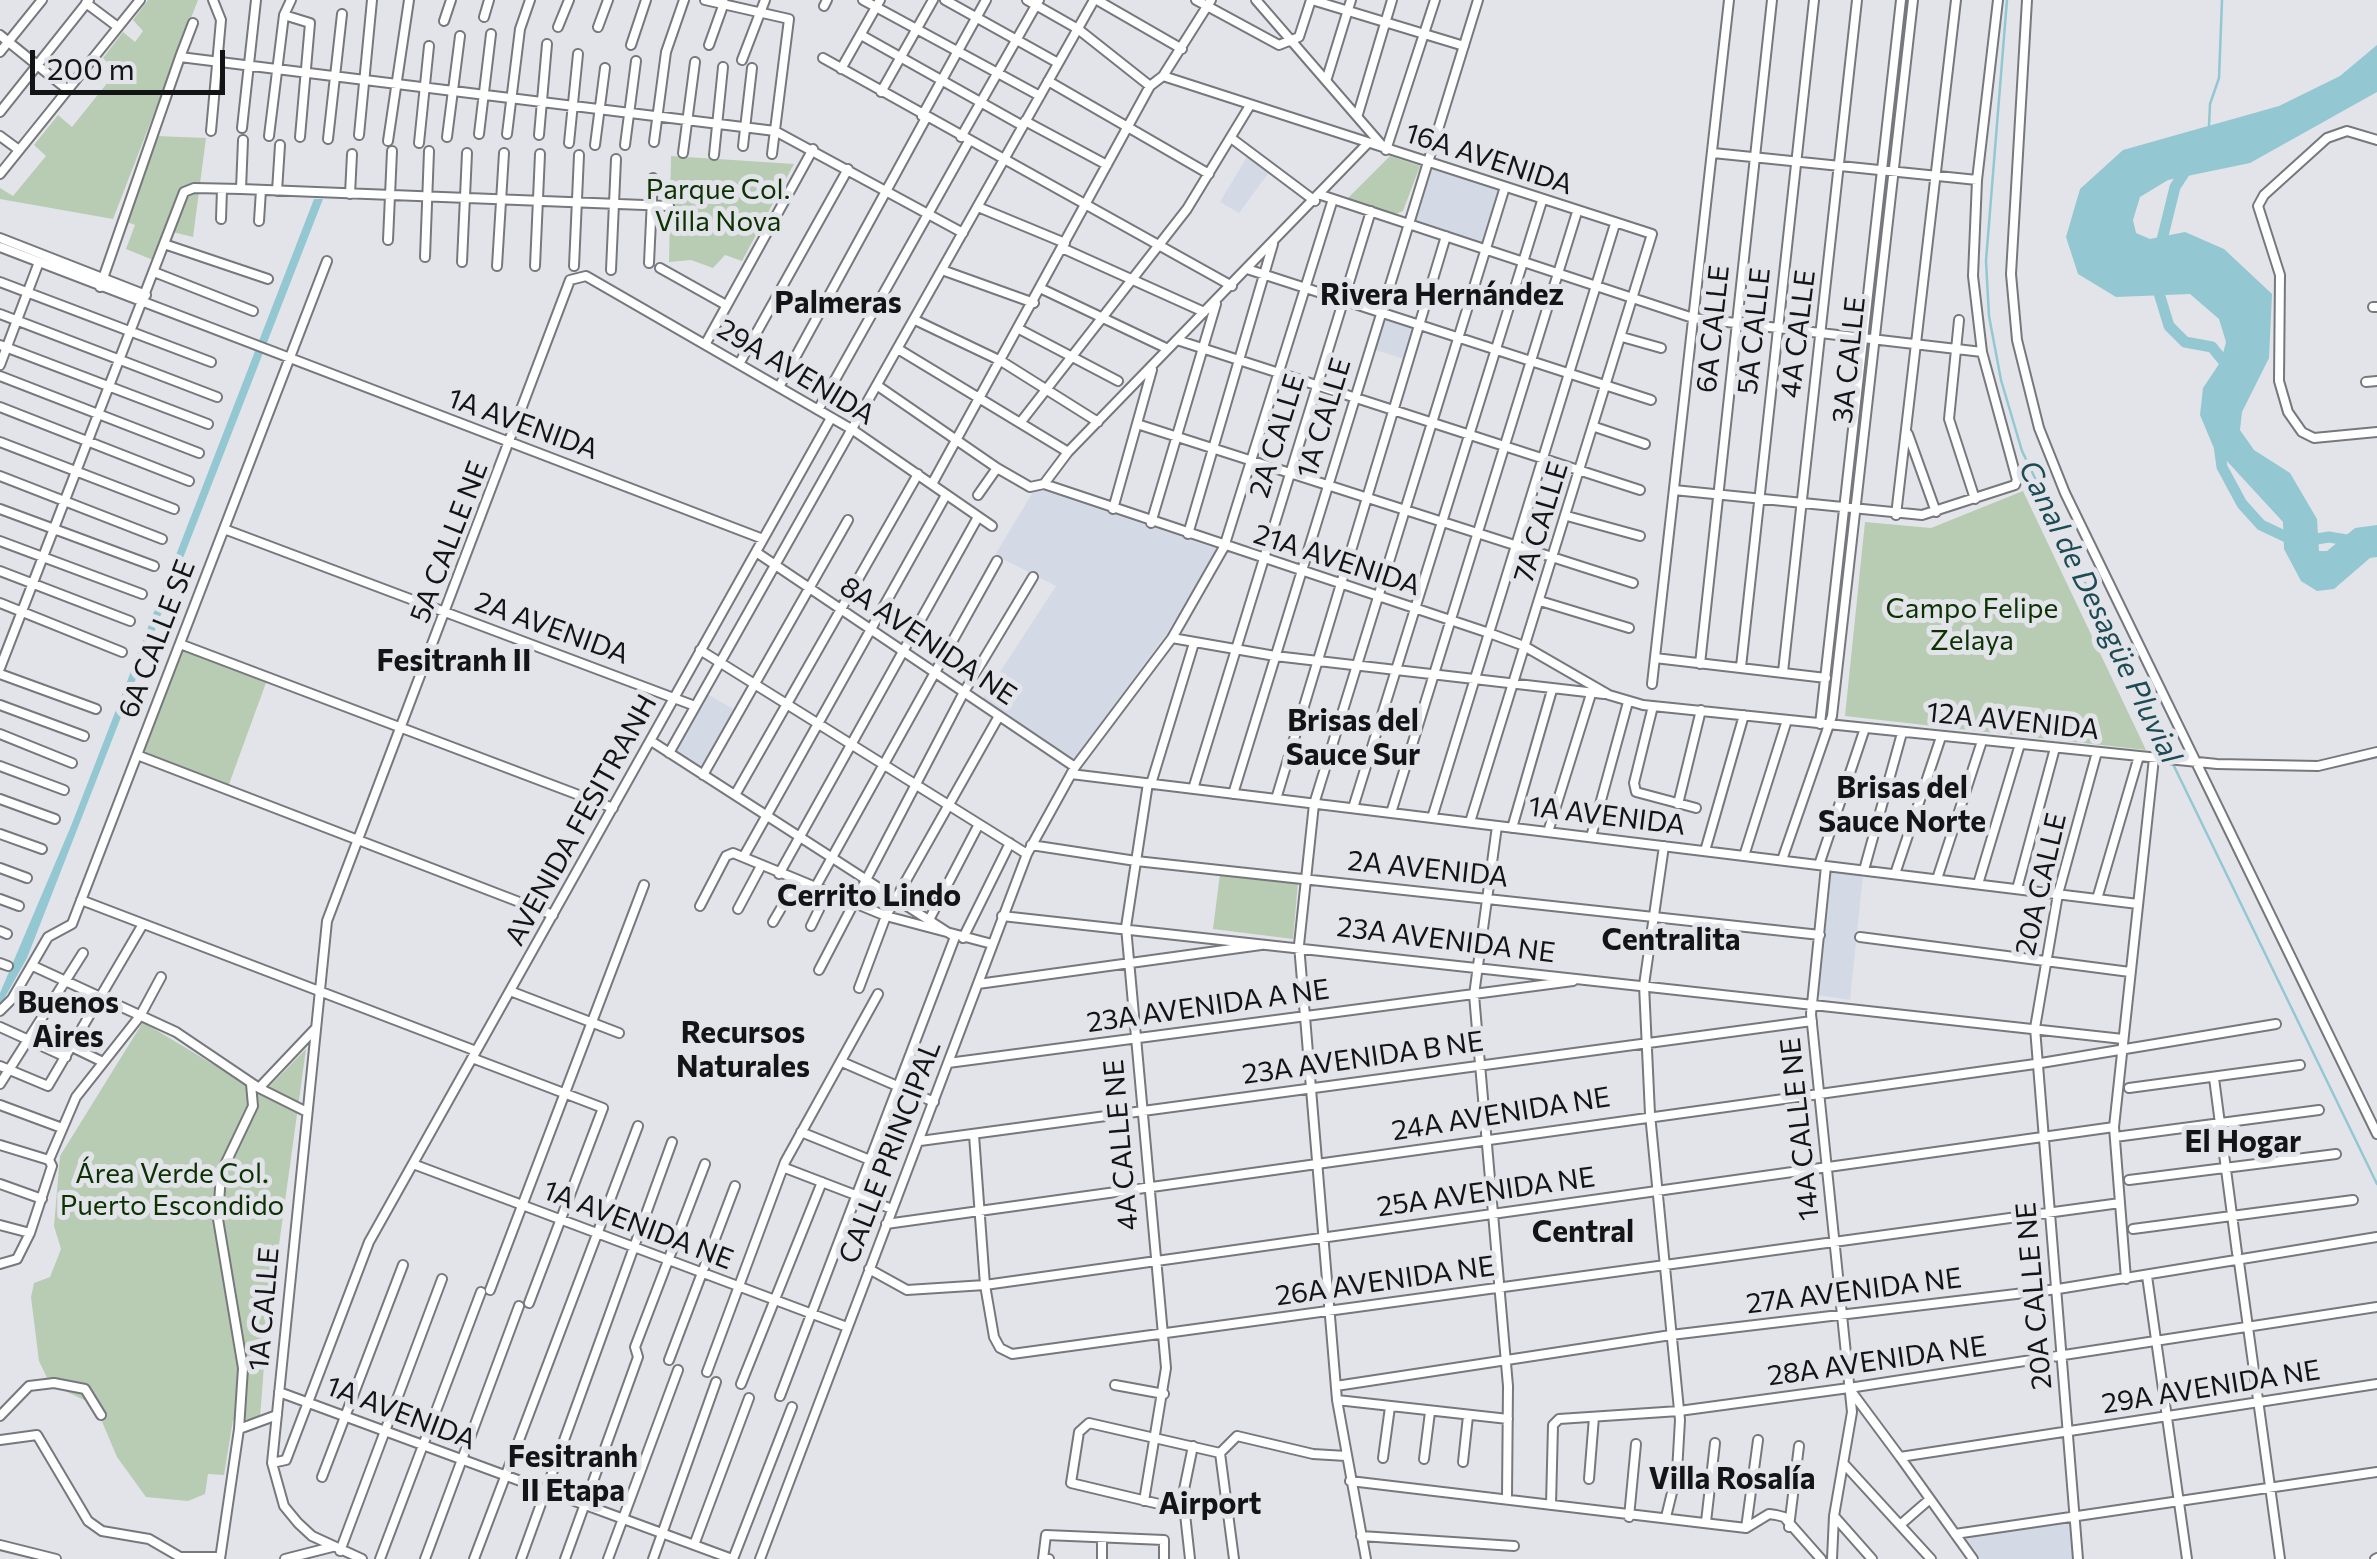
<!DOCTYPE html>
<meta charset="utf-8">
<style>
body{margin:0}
#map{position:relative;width:2377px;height:1559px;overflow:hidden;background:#e2e4ea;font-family:Commissioner,sans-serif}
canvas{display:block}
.scale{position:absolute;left:30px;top:50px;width:195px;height:45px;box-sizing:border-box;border:5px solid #131416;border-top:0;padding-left:12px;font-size:30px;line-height:35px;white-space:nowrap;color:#131416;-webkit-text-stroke:8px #e2e4ea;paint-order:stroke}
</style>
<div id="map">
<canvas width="2377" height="1559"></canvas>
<div class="scale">200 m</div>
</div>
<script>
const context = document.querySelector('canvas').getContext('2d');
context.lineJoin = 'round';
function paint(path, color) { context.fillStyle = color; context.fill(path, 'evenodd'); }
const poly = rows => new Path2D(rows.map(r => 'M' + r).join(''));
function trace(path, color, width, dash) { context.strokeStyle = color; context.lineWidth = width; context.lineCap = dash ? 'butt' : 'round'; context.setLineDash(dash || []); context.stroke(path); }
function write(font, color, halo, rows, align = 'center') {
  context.font = font + ' Commissioner,sans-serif'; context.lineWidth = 10; context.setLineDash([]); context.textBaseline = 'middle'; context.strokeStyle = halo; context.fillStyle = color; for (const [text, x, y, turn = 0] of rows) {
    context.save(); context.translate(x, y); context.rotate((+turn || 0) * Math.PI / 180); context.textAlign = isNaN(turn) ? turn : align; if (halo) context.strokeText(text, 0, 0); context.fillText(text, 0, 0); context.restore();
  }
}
paint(poly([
 [1248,155,1270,171,1239,213,1220,202],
 [1428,168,1499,191,1481,246,1410,222],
 [1382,315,1417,326,1407,360,1372,349],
 [1046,491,1217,549,1167,633,1074,759,983,698,1056,586,995,555,1033,492],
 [707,694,735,710,702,769,673,752],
 [1829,872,1863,875,1850,1000,1817,995],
 [2070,1522,2074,1559,1981,1559,1966,1538]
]), '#d4d9e6');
paint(poly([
 [148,0,198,0,113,219,0,199,0,188,13,196,46,156,34,145,58,115,72,127,116,72,103,58,123,32,135,42,143,31,133,20],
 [156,136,206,138,193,237,164,230,153,260,126,249,135,225,127,222],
 [671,156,794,164,742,261,725,255,713,268,691,260,669,262],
 [1390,156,1420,166,1403,211,1393,215,1345,201],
 [2023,491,2146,750,1845,716,1865,522,1931,528],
 [179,646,267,680,228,787,138,753],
 [1220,874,1298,882,1293,939,1213,929],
 [143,1022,262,1094,306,1049,266,1339,260,1418,233,1420,224,1475,208,1474,205,1494,188,1501,146,1497,117,1457,95,1405,50,1384,39,1361,31,1297,34,1283,50,1277,61,1249,54,1226,60,1156]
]), '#b7ccb2');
paint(poly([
 [2377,45,2377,92,2250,163,2168,180,2140,197,2133,220,2136,233,2150,239,2185,232,2224,249,2272,294,2269,358,2242,412,2240,430,2254,450,2290,473,2317,519,2319,551,2327,551,2355,528,2377,525,2377,557,2370,558,2334,589,2317,591,2301,581,2284,549,2283,522,2213,446,2200,415,2203,388,2221,361,2226,342,2219,319,2190,294,2116,297,2078,274,2066,237,2080,189,2123,150,2279,106,2340,76],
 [314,199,323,199,27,958,0,1006,0,993,71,826]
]), '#93c7d2');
trace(poly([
 [2007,0,1986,261,1989,316,2001,380,2022,451,2168,755],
 [2209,126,2210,104,2219,78,2222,0],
 [2172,762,2377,1184]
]), '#93c7d2', 2.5);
trace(poly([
 [2160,248,2175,187,2188,167],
 [2155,280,2169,326,2185,342,2212,347,2229,368],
 [2218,438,2222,467,2242,504,2261,525,2297,542,2329,537,2377,545]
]), '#93c7d2', 11);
const minor = poly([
 [705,0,789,19,772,154],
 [863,0,1040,96],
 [945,0,1058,63],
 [1027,0,1078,29,1150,86],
 [1097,0,1182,49],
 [1196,0,1279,45,1299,37,1311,0],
 [1256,0,1386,150],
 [1312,0,1464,46],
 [2027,0,2011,274,2017,340,2039,428,2065,493,2377,1134],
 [86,3,118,27],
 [824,6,827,0],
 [284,15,310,23,300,137],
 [484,17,489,0],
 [444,21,451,0],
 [558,27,569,0],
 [598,27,608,0],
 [0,35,68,90],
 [861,35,1023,126],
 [631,45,646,0],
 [709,45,724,3],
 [0,52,42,0],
 [180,57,193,23],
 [823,58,1232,286],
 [742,60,765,0],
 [841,69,880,0],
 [1163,76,1652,234,1470,822],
 [1327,78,1351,0],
 [1048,81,1209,174],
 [881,92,933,0],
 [0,112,89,0],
 [1358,114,1392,0],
 [922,116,986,0],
 [1025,121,1107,165],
 [242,128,256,0],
 [211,131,221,20,213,0],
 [479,134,491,34],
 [507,134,520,29,530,0],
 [359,135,372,0],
 [539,135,547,44],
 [0,136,19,150],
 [269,136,284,15,291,0],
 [447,137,460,36],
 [961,137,1039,0],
 [1231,138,1315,201],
 [328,139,342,14],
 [2377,140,2347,131,2327,138,2264,195,2258,206,2280,275,2279,381,2288,412,2302,432,2314,438,2377,432],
 [388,141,409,0],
 [654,142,666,52,684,0],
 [419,143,429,46],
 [569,143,578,54],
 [595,145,605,68],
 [625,145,636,61],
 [743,146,752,68],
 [1386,150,1435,0],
 [683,153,695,62],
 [1713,153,1977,180],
 [714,155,723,67],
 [0,174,140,0],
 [241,189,243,140],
 [277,191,280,145],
 [350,194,352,154],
 [1321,195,1693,318,1982,352],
 [978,207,1065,243],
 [221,219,222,189],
 [259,221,261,190],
 [0,238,146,295],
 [388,240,392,151],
 [164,244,268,279],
 [0,247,763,539],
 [1062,248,1204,312],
 [425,257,429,151],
 [462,262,467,153],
 [649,263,653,178],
 [497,266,504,153],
 [535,266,540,154],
 [574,266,579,155],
 [660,268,726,305],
 [1247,269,1651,400],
 [611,270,616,159],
 [942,270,1034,303],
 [154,272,253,311],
 [0,282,211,362],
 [100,287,180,57,775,131,963,233],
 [1042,289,1168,349],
 [2373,307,2377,307],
 [0,314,217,397],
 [915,320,1001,361,1098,422],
 [1959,320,1949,419,1975,499],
 [1019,329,1118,381],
 [1622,337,1661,348],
 [1177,340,1640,490],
 [706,343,813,149],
 [0,345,208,424],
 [898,349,1068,452],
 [739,364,848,169],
 [0,365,39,262],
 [0,376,199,453],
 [2366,382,2377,381],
 [878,386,997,468,1030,487,1044,484],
 [779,387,926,118],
 [0,407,189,481],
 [818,410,969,141],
 [1020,423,1187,209,1249,107],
 [1137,424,1633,583],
 [1595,427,1645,444],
 [1908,434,1936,512],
 [0,442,174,509],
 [0,476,162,539],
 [932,484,1150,86,1163,76,1211,0],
 [1044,484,1489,633,1524,646,1609,695,1643,705,2217,764,2318,766,2377,752],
 [1044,484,1068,452,1367,144],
 [1674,490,1922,515,2015,485,2017,480,1982,352,1973,276,1977,180,1998,0],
 [978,495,997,468],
 [0,509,154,566],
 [1113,509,1152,370],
 [1896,515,1956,0],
 [1567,516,1640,536],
 [1151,523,1216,304],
 [224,529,695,706],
 [1188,534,1273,244],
 [0,541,142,594],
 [756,552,1075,767],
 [0,571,130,621],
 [1540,601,1629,628],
 [0,603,122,652],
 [1172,638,1275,656,1604,694],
 [180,644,613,808],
 [700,650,1027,854],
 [1655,658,1826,678],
 [1700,664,1772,0],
 [1741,667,1814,0],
 [0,668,184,192,194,188,241,189,669,206],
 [1783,672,1857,0],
 [0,674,96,709],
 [1652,684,1729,0],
 [0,705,84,736],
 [1653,706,1634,783,1636,792,1696,808],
 [1820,724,1901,0],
 [0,734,72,763],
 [651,741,955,937,780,1396],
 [669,753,1094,0],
 [137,755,553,915],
 [0,766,64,790],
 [1071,774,2138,904],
 [703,775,848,520],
 [1151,784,1194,643],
 [1193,789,1371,211],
 [1233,794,1478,0],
 [735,795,918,474],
 [0,799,55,819],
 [1276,799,1446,236],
 [1678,804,1701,710],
 [1353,808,1542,201],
 [1391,813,1577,212],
 [1432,818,1615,224],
 [1497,826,1474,995,1508,1386,1507,1497],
 [1512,828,1552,690],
 [1548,832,1591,694],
 [0,834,42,849],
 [1591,837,1628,702],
 [1031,845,1136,861,1820,935],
 [1664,846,1644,985,1650,1114,1680,1420,1677,1472,1666,1517],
 [1705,851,1744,715],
 [744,856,946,495],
 [1744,856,1787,720],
 [1782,860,1832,716,1913,0],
 [1819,865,1865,728],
 [1826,866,1811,1014,1852,1412,1834,1516,1832,1559],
 [0,868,27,878],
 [1864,870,1902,733],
 [779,874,978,517],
 [1895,874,1941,737],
 [1937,879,1982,741],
 [1978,884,2020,744],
 [815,888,997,561],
 [2017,889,2055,748],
 [0,899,19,906],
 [2097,899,2139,756],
 [81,900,476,1051],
 [700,906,726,856,733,853,886,916,992,944],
 [738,909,761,866],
 [1002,916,2123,1039],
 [929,920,979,824],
 [773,922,797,881],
 [811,926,827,893],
 [0,931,7,934],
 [1860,937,2130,972],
 [963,938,1010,843],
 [0,963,8,966],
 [33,966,176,1032,259,1088,315,1029],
 [819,970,964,692,1033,577],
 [978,984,1261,945],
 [859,988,886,916,999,716],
 [510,991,619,1033],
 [0,1011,12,999,48,937,72,924,327,261],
 [0,1027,66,1057],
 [72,1047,103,1062],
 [472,1058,603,1108,529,1303],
 [842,1062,934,1102],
 [948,1063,1573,981],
 [0,1066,48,1086,143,924],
 [2214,1078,2237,1253],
 [0,1084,83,953],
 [259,1088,307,1112],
 [2129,1088,2300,1065],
 [0,1105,62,1128],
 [801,1132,870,1160],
 [974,1135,985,1285,994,1337,1000,1348,1012,1354,2120,1203],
 [2115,1137,2319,1110],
 [920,1141,1812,1021],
 [0,1145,49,1160],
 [413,1164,847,1327],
 [785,1168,892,1209],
 [2129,1180,2336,1154],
 [0,1184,42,1199],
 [886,1224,2035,1064,2276,1024],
 [0,1225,30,1233],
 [2133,1229,2353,1200],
 [2239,1262,2280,1559],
 [0,1264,17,1259,30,1233,52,1166,49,1160,76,1097,140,1016,161,977],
 [869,1269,907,1290,985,1285,2114,1127],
 [2147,1276,2187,1559],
 [2126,1279,2114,1127,2154,758],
 [490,1290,644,885],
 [669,1360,735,1186],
 [707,1372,785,1162,878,994],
 [741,1384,822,1182],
 [1115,1385,1164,1394],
 [1336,1386,1671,1335,2058,1289,2377,1237],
 [1851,1391,1900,1457,2377,1384],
 [279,1392,732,1559],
 [1337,1400,1508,1419],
 [0,1416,29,1386,54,1383,85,1389,101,1415],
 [239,1429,243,1368,218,1219,221,1173,253,1106,251,1084],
 [0,1440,37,1435,88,1521,102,1531,149,1539,180,1557,220,1557],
 [1220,1453,1237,1436,1313,1454,1346,1456],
 [1220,1453,1234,1559],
 [1900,1457,1973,1559],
 [1383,1458,1390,1407],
 [1424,1459,1430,1412],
 [1463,1462,1468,1416],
 [272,1463,286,1460,369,1242,831,418],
 [1845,1465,1931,1559],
 [322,1477,403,1265],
 [1589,1479,1594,1417],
 [1350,1481,1746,1528,1769,1514,1776,1515,1784,1517,1821,1559],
 [1144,1501,1166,1368,1126,927,1148,783],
 [1551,1505,1553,1425,1559,1419,1679,1411,1849,1388,2377,1307],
 [1180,1509,1193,1446],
 [1834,1516,1872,1559],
 [1629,1517,1636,1444],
 [1706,1522,1715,1443],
 [1900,1525,1930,1499],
 [1789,1527,1799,1446],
 [1746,1528,1758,1440],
 [1955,1534,2377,1472],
 [1361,1536,1514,1546],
 [0,1545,56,1559],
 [694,1545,749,1398],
 [340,1551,442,1279],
 [220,1559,239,1429,277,1415],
 [285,1559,332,1547],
 [362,1559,312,1536,298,1523,284,1506,272,1463,327,921,570,280,586,276,853,430,992,526],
 [380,1559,481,1292],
 [425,1559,519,1306],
 [474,1559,638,1126],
 [521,1559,672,1142],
 [565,1559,638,1357,635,1347,705,1164],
 [608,1559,678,1370],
 [653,1559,716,1382],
 [733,1559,792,1407],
 [760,1559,1027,854,1075,767,1172,638,1224,547,1333,199],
 [1049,1559,1043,1559,1046,1535,1164,1540,1164,1559],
 [1102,1559,1102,1538],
 [1190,1559,1185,1514,1180,1509,1071,1483,1079,1432,1089,1423,1220,1453],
 [1366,1559,1337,1400,1299,945,1314,804,1504,190],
 [2078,1559,2035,1028,2058,894,2097,752],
 [2375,1559,2377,1558]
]);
trace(minor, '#76787d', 12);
trace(minor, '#fff', 8);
write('28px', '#131416', '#e2e4ea', [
 ["16A AVENIDA",1489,159,18],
 ["6A CALLE",1713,329,-84],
 ["5A CALLE",1754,331,-84],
 ["4A CALLE",1798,334,-83],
 ["3A CALLE",1849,360,-84],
 ["29A AVENIDA",796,372,31],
 ["1A CALLE",1324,418,-73],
 ["1A AVENIDA",523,424,20],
 ["2A CALLE",1277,436,-73],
 ["7A CALLE",1541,522,-73],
 ["5A CALLE NE",449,542,-69],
 ["21A AVENIDA",1337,560,18],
 ["2A AVENIDA",552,628,20],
 ["6A CALLE SE",157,639,-69],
 ["8A AVENIDA NE",928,641,34],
 ["12A AVENIDA",2013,721,6],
 ["1A AVENIDA",1607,816,7],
 ["AVENIDA FESITRANH",581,820,-61],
 ["2A AVENIDA",1428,869,6],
 ["20A CALLE",2041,884,-77],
 ["23A AVENIDA NE",1446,940,7],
 ["23A AVENIDA A NE",1208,1006,-8],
 ["23A AVENIDA B NE",1363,1058,-8],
 ["24A AVENIDA NE",1501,1114,-9],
 ["14A CALLE NE",1800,1129,-96],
 ["4A CALLE NE",1121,1145,-95],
 ["CALLE PRINCIPAL",890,1152,-69],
 ["25A AVENIDA NE",1486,1192,-8],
 ["1A AVENIDA NE",638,1225,21],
 ["26A AVENIDA NE",1385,1281,-8],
 ["27A AVENIDA NE",1854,1291,-7],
 ["20A CALLE NE",2034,1296,-95],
 ["1A CALLE",264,1309,-85],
 ["28A AVENIDA NE",1877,1361,-8],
 ["29A AVENIDA NE",2211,1387,-9],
 ["1A AVENIDA",401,1413,21]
]);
write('28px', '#0c3202', '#e2e4ea', [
 ["Parque Col.",718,190],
 ["Villa Nova",718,222],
 ["Campo Felipe",1972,609],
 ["Zelaya",1972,641],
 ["Área Verde Col.",172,1174],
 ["Puerto Escondido",172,1206]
]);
write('bold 30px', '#131416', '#e2e4ea', [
 ["Rivera Hernández",1442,295],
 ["Palmeras",838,303],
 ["Fesitranh II",454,661],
 ["Brisas del",1353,721],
 ["Sauce Sur",1353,755],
 ["Brisas del",1902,788],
 ["Sauce Norte",1902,822],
 ["Cerrito Lindo",869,896],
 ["Centralita",1671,940],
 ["Buenos",68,1003],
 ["Aires",68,1037],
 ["Recursos",743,1033],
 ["Naturales",743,1067],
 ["El Hogar",2243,1142],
 ["Central",1583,1232],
 ["Fesitranh",573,1457],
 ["II Etapa",573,1491],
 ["Villa Rosalía",1732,1479],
 ["Airport",1210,1504]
]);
write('italic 30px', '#1c4b53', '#e2e4ea', [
 ["Canal de Desagüe Pluvial",2100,612,64]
]);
</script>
